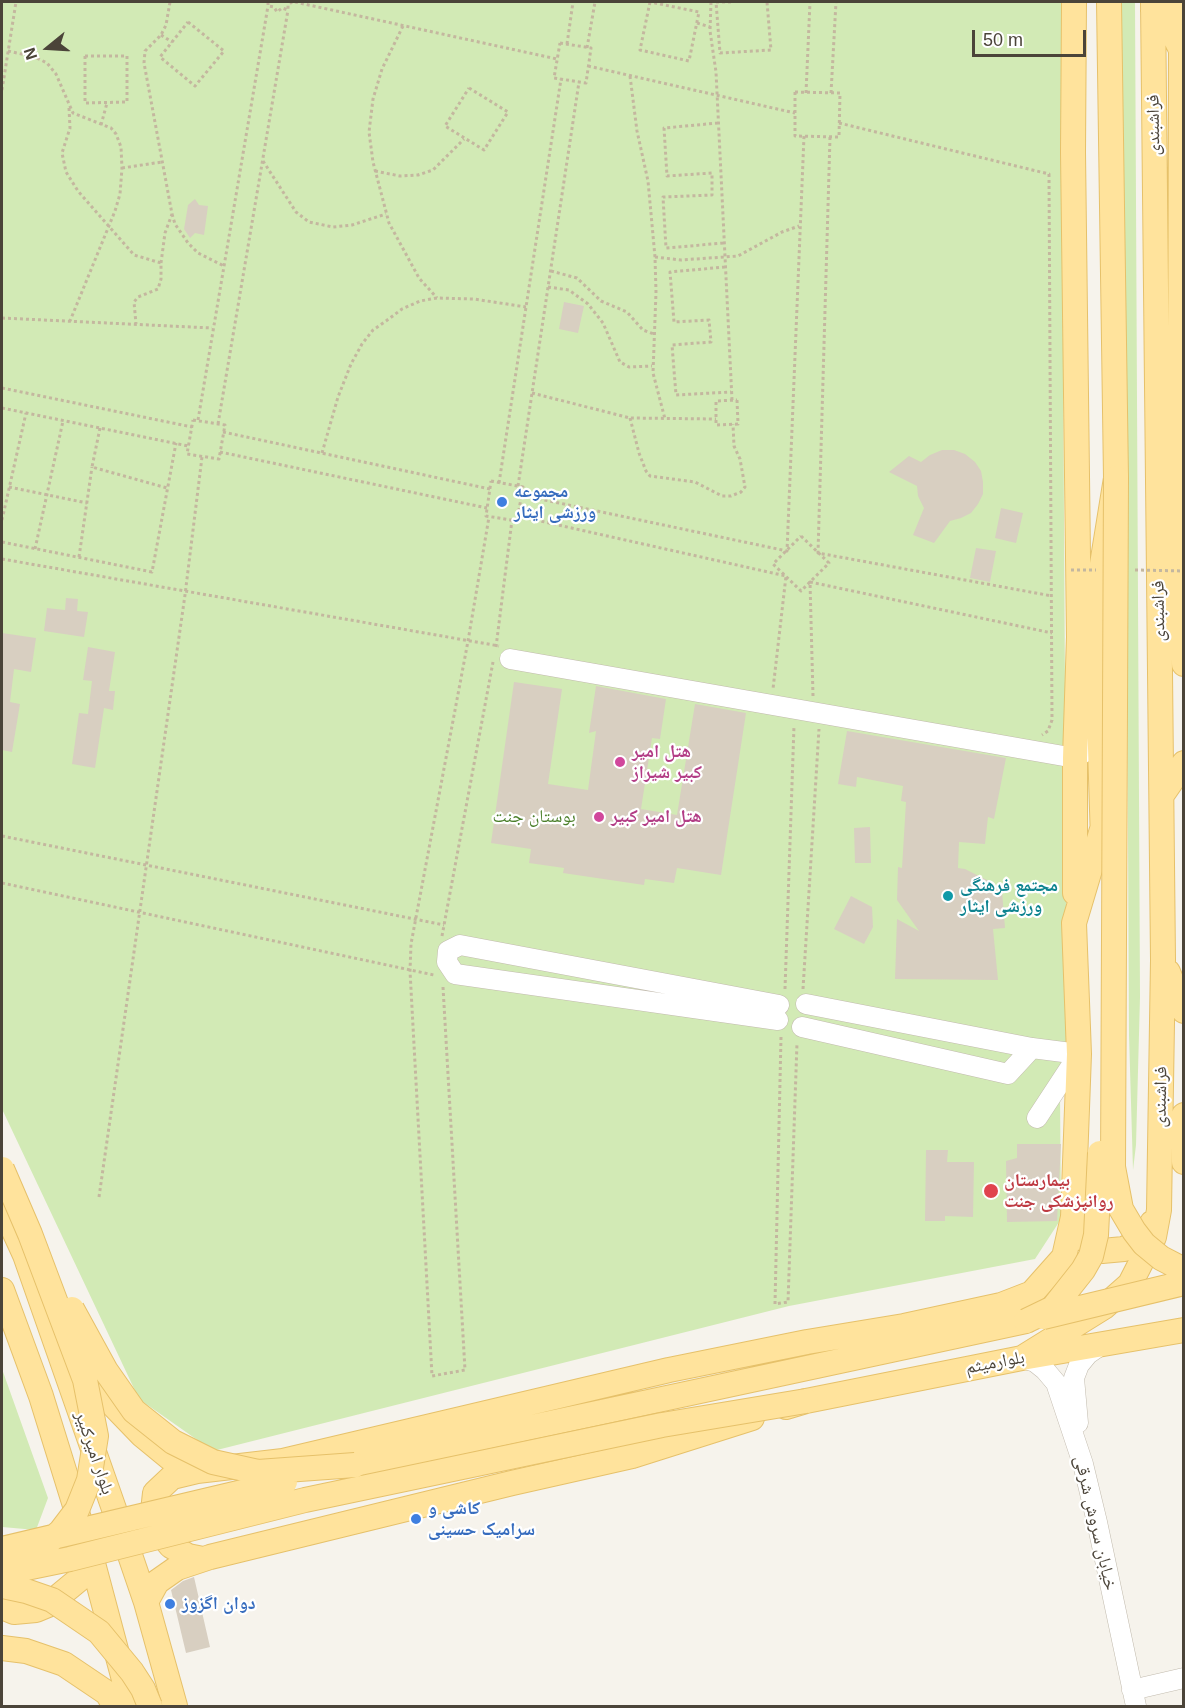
<!DOCTYPE html>
<meta charset="utf-8">
<style>
body{margin:0}
#map{position:relative;width:1185px;height:1708px;overflow:hidden;background:#f6f3ec;font-family:Arial,sans-serif}
canvas{display:block}
.frame{position:absolute;inset:0;border:3px solid #4b4439;pointer-events:none}
.north{position:absolute;left:18px;top:18px;width:60px;height:60px;-webkit-text-stroke:4px #fff;paint-order:stroke;rotate:252deg;font-size:16px;font-weight:700;line-height:24px;text-align:center;color:#4b4439}
.north::after{content:'';display:block;margin:auto;width:21px;height:27px;background:#4b4439;clip-path:polygon(50% 0,100% 100%,50% 72%,0 100%)}
.scale{position:absolute;left:972px;top:30px;width:114px;height:27px;box-sizing:border-box;border:3px solid #4b4439;border-top:0;padding-left:8px;font-size:18px;line-height:21px;white-space:nowrap;color:#4b4439;-webkit-text-stroke:4px #fff;paint-order:stroke}
</style>
<div id="map">
<canvas width="1185" height="1708"></canvas>
<div class="frame"></div>
<div class="north">N</div>
<div class="scale">50 m</div>
</div>
<script>
const context = document.querySelector('canvas').getContext('2d');
context.lineJoin = 'round';
function paint(path, color) { context.fillStyle = color; context.fill(path, 'evenodd'); }
const poly = rows => new Path2D(rows.map(r => 'M' + r).join(''));
function trace(path, color, width, dash) { context.strokeStyle = color; context.lineWidth = width; context.lineCap = dash ? 'butt' : 'round'; context.setLineDash(dash || []); context.stroke(path); }
function write(font, color, halo, rows, align = 'center') {
  context.font = font + ' Arial,"Noto Naskh Arabic",sans-serif'; context.lineWidth = 4.5; context.setLineDash([]); context.textBaseline = 'middle'; context.strokeStyle = halo; context.fillStyle = color; for (const [text, x, y, turn = 0] of rows) {
    context.save(); context.translate(x, y); context.rotate((+turn || 0) * Math.PI / 180); context.textAlign = isNaN(turn) ? turn : align; if (halo) context.strokeText(text, 0, 0); context.fillText(text, 0, 0); context.restore();
  }
}
paint(poly([
 [2,2,1061,2,1067,1036,1060,1094,1061,1219,1035,1259,789,1306,213,1451,139,1399,2,1109],
 [1120,2,1135,2,1140,997,1136,1145,1133,1170,1129,1035,1126,436],
 [2,1369,48,1498,36,1530,2,1527]
]), '#d2eab5');
paint(poly([
 [195,199,199,205,208,206,204,235,195,233,190,238,184,229,188,205],
 [564,302,584,306,578,333,559,329],
 [942,450,954,450,965,454,975,462,981,471,983,482,983,494,978,504,971,513,961,518,950,521,934,543,913,535,924,508,918,496,917,486,889,472,909,456,921,462,930,455],
 [1001,508,1023,513,1016,543,995,538],
 [976,548,996,551,990,582,970,578],
 [66,598,78,599,77,611,88,612,84,637,44,631,47,608,65,610],
 [2,633,36,638,31,672,14,669,10,702,20,704,12,752,2,750],
 [88,647,115,652,109,691,115,691,113,710,104,708,95,768,72,764,79,713,88,714,92,681,83,680],
 [514,682,562,689,548,784,588,790,596,731,589,733,596,686,666,699,660,739,652,738,641,809,677,815,695,704,746,713,721,875,677,868,674,883,645,879,644,885,563,873,564,868,529,863,531,849,491,843],
 [847,731,1006,758,994,819,988,817,985,844,959,842,958,868,965,869,993,883,1002,891,1005,928,993,929,998,980,895,979,897,919,919,931,897,900,898,867,902,868,906,802,901,801,903,786,857,777,856,787,838,784],
 [870,827,871,863,855,863,854,828],
 [851,896,872,907,873,927,864,944,834,929],
 [1017,1144,1061,1144,1057,1221,1007,1222,1006,1161,1017,1158],
 [926,1150,948,1150,947,1162,974,1162,973,1217,945,1216,945,1221,925,1221],
 [194,1577,210,1647,186,1653,171,1590,183,1581]
]), '#d8cfc1');
const minor = poly([
 [510,659,1075,758,1099,743],
 [806,1004,1032,1048,1079,1054,1037,1118],
 [778,1020,455,974,447,962,448,951,460,945,779,1005],
 [802,1027,1008,1074,1032,1048],
 [1022,1358,1035,1362,1045,1370,1056,1383,1083,1464,1097,1522,1136,1706],
 [1078,1423,1074,1378,1079,1365,1088,1354,1101,1345],
 [1132,1690,1184,1678]
]);
const major = poly([
 [1074,2,1073,152,1079,637,1075,758,1075,893],
 [1153,11,1172,31,1181,50,1180,502,1184,664],
 [1153,11,1184,12],
 [1162,795,1184,763],
 [1103,840,1097,655,1100,577,1116,478,1109,2],
 [1168,972,1184,1011],
 [1184,1115,1184,1162],
 [2,1205,25,1255,120,1526,146,1602,175,1706],
 [1081,1232,1084,1239,1102,1251,1124,1249,1144,1238,1152,1223],
 [2,1290,41,1396,94,1567,131,1706],
 [81,1356,95,1379,115,1407,142,1435,170,1458,197,1471,283,1461,669,1370,807,1342,904,1326,1001,1305,1032,1293,1064,1257,1073,1217,1079,1054,1074,923,1103,826],
 [1022,1358,1104,1307,1130,1284,1154,1237,1159,1210,1163,960,1153,2],
 [786,1407,806,1401,1022,1358,1184,1330],
 [355,1465,1026,1321],
 [197,1471,172,1477,155,1493,153,1511,157,1529,171,1546,188,1556,203,1559],
 [146,1602,157,1582,177,1568,210,1557,512,1483,632,1456,752,1418],
 [2,1607,14,1612,36,1610,48,1605,94,1567],
 [2,1648,26,1651,64,1664,107,1693,115,1706]
]);
trace(minor, '#c2bbae', 21);
trace(major, '#e6c16a', 26);
trace(poly([
 [268,2,268,6,274,7,277,12,282,8,288,10,288,5,292,2],
 [295,2,557,59],
 [650,2,640,50,689,61,699,12,650,2],
 [711,2,710,31,716,72,732,400],
 [731,2,716,2,720,53,771,50,767,2],
 [188,22,224,51,195,86,160,57,188,22],
 [697,23,710,27],
 [403,26,382,69,373,99,369,132,373,162,389,223,419,278,437,298],
 [161,35,172,42],
 [560,43,591,48,586,83,554,78,560,43],
 [567,44,573,2],
 [587,48,595,2],
 [8,51,35,57,47,63,56,74,73,113,111,128,116,134,121,147,122,168,120,194,115,211,70,321],
 [85,56,127,56,127,102,85,103,85,56],
 [588,66,795,113],
 [630,76,637,131,648,181,655,257,656,292,653,373,665,419],
 [469,88,508,112,484,150,445,126,469,88],
 [2,90,16,2],
 [795,92,840,93,839,137,795,136,795,92],
 [806,93,810,2],
 [831,93,836,2],
 [69,108,70,128,62,153,66,172,78,191,134,255,161,263,161,279,158,289,138,297,134,302,136,324],
 [718,123,664,128,667,176,712,173,712,195,663,197,666,248,724,243],
 [839,123,1049,174,1052,720,1048,731,1042,735],
 [101,125,107,103],
 [830,137,818,553,1052,596],
 [263,161,296,212,309,222,333,227,352,225,386,214],
 [122,168,162,162],
 [375,171,400,176,418,175,433,170,464,139],
 [172,214,175,224,188,243,198,253,224,266],
 [655,257,681,260,738,256,782,232,799,226],
 [161,263,165,233,172,214,144,63,145,51,161,35,166,25,170,2],
 [725,267,670,272,674,322,709,320,711,342,672,345,676,395,731,392],
 [551,271,577,278,601,301,627,312,643,330,654,334],
 [548,287,569,290,588,304,603,323,620,362,629,367,652,366],
 [2,318,212,328],
 [2,388,192,427],
 [532,393,630,418,716,419],
 [737,400,738,424,716,425,716,401,737,400],
 [2,408,188,446],
 [630,418,639,453,646,471,650,476,695,482,722,496,731,496,741,492,745,487,740,459,734,446,733,424],
 [193,420,225,425,219,459,187,454,193,420],
 [198,420,268,6],
 [218,424,288,10],
 [100,428,92,467,167,488],
 [223,432,490,489],
 [220,452,487,508],
 [322,453,338,397,351,364,362,344,373,330,386,321,402,309,420,301,437,298,474,299,526,307],
 [491,481,523,487,517,521,486,516,491,481],
 [499,483,561,79],
 [518,486,579,82],
 [9,487,87,503],
 [521,495,787,551,804,136],
 [518,516,786,576,773,689],
 [2,520,26,413],
 [801,536,829,563,801,591,773,564,801,536],
 [2,542,152,572,176,443],
 [35,549,63,421],
 [79,557,92,467],
 [2,559,499,646],
 [496,647,512,520],
 [813,696,810,582,1052,633],
 [2,836,444,925],
 [2,883,434,975],
 [442,936,493,662],
 [443,987,465,1370,432,1376,410,971,411,944,468,641,489,517],
 [785,989,794,726],
 [803,989,819,729],
 [781,1037,775,1304,788,1302,797,1043],
 [99,1197,185,595,202,457]
]), '#c4b79f', 3, [3, 3]);
trace(minor, '#fff', 20);
trace(major, '#ffe39c', 24);
const majorBridge = poly([
 [1116,478,1113,1167,1121,1209,1134,1231,1144,1244,1161,1258,1184,1270],
 [2,1169,30,1234,85,1380,96,1436,89,1480,77,1510,61,1531,39,1550,15,1563],
 [72,1309,106,1371,134,1411,173,1442,213,1462,258,1472,355,1465],
 [1043,1317,1184,1283],
 [1026,1321,1053,1308,1083,1270,1091,1256,1096,1235,1100,1153],
 [2,1549,285,1482],
 [2,1573,70,1559,305,1500,662,1425,806,1401],
 [2,1586,26,1591,52,1600,99,1632,132,1672,143,1689,150,1706]
]);
trace(majorBridge, '#e6c16a', 26, []);
trace(poly([
 [1071,570,1096,570],
 [1135,570,1184,571]
]), '#c4b79f', 3, [3, 3]);
trace(majorBridge, '#ffe39c', 24);
for (const [x, y, r, color] of [
 [502,502,6,"#3f7fe0"],
 [620,762,6,"#d1479c"],
 [599,817,6,"#d1479c"],
 [948,896,6,"#0f9aa8"],
 [991,1191,8,"#e0444e"],
 [416,1519,6,"#3f7fe0"],
 [170,1604,6,"#3f7fe0"]
]) { const dot = new Path2D(); dot.arc(x, y, r, 0, 2 * Math.PI); context.fillStyle = color; context.fill(dot); trace(dot, '#fff', 2); }
write('18px', '#4b4439', '#fff', [
 ["فراشبندی",1154,125,-91],
 ["فراشبندی",1159,611,-91],
 ["فراشبندی",1161,1097,-89],
 ["بلوارمیثم",995,1363,-11],
 ["بلوار امیرکبیر",94,1453,71],
 ["خیابان سروش شرقی",1095,1523,77]
]);
write('bold 18px', '#366cbe', '#fff', [
 ["مجموعه",514,492],
 ["ورزشی ایثار",514,513],
 ["کاشی و",428,1509],
 ["سرامیک حسینی",428,1530],
 ["دوان اگزوز",182,1604]
], 'left');
write('bold 18px', '#b23c85', '#fff', [
 ["هتل امیر",632,752],
 ["کبیر شیراز",632,773],
 ["هتل امیر کبیر",611,817]
], 'left');
write('18px', '#4a7f2a', '#fff', [
 ["بوستان جنت",534,817]
]);
write('bold 18px', '#0d838f', '#fff', [
 ["مجتمع فرهنگی",960,886],
 ["ورزشی ایثار",960,907]
], 'left');
write('bold 18px', '#be3a42', '#fff', [
 ["بیمارستان",1004,1181],
 ["روانپزشکی جنت",1004,1202]
], 'left');
</script>
